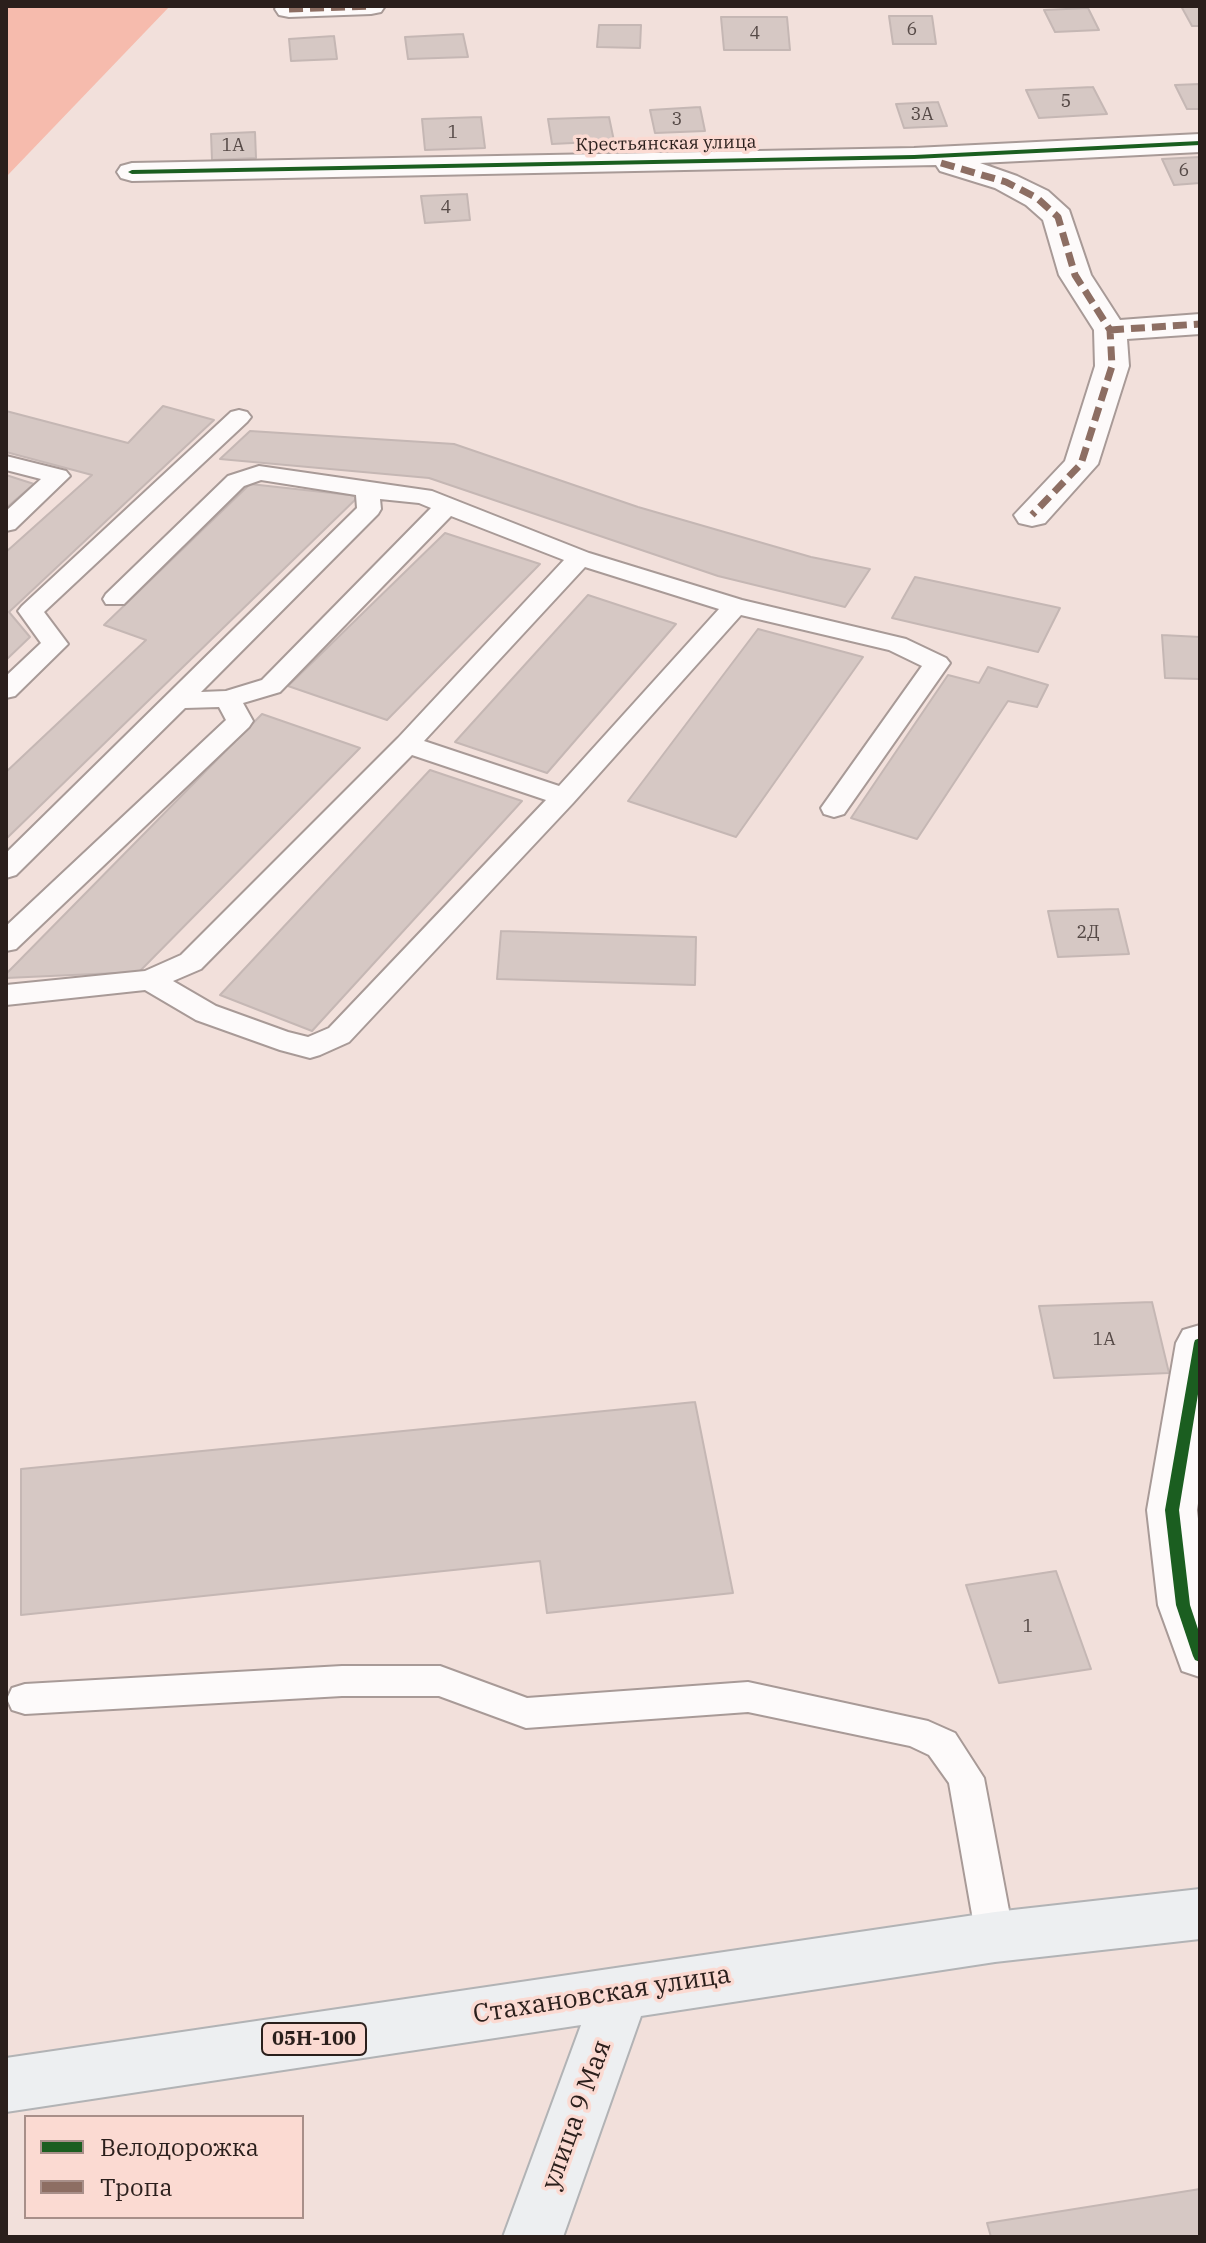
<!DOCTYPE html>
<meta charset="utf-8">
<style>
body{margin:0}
#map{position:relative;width:1206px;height:2243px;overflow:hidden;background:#f2e0db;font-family:"IBM Plex Serif",serif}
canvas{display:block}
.frame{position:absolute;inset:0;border:8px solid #2b1f1c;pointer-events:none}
.legend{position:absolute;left:24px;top:2115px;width:280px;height:104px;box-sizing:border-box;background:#fbdad2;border:2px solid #a88f89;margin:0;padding:10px 14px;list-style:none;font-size:24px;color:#2b1f1c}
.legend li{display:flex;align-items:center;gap:16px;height:40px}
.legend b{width:40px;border:2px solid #a88f89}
</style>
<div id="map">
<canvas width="1206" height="2243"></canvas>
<div class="frame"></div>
<ul class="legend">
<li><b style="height:10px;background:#1b5e20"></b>Велодорожка</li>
<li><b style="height:10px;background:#8d6e63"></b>Тропа</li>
</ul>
</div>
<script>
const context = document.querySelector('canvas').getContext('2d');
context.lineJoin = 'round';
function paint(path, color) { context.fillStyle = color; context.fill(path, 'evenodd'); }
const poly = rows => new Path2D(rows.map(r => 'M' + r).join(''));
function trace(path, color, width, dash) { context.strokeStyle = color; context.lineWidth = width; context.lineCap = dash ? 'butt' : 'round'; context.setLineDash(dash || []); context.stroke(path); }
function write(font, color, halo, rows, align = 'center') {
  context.font = font + ' "IBM Plex Serif",serif'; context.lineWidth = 7; context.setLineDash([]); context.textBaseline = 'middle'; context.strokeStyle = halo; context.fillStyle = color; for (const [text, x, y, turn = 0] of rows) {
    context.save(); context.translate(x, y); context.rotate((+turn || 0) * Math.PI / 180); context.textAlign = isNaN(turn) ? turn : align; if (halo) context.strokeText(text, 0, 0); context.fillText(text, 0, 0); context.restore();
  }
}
paint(poly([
 [6,6,170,6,6,177]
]), '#f6bbad');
const building = poly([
 [1181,6,1200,6,1200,26,1192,26,1181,6],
 [1088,8,1099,30,1055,32,1044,10,1088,8],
 [889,16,932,16,936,44,893,44,889,16],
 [721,17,787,17,790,50,724,50,721,17],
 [599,25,641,25,640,48,597,47,599,25],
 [463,34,468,57,408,59,405,37,463,34],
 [334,36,337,59,291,61,289,39,334,36],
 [1200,84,1200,109,1187,109,1175,85,1200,84],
 [1093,87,1107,114,1039,118,1026,90,1093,87],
 [938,102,947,126,904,128,896,104,938,102],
 [700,107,705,131,655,133,650,110,700,107],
 [481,117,485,148,425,150,422,119,481,117],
 [609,117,614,141,552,144,548,119,609,117],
 [255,132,256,158,212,160,211,134,255,132],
 [1200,157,1200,183,1174,185,1162,159,1200,157],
 [467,194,470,220,425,223,421,196,467,194],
 [163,406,214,420,9,612,30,637,6,660,6,552,92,475,6,452,6,411,128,443,163,406],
 [250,431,454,444,638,507,811,557,870,569,845,607,718,576,429,478,220,459,250,431],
 [6,475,34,484,6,508,6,475],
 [250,484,359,496,6,839,6,772,146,640,104,625,250,484],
 [445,533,540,564,387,720,288,686,445,533],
 [915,577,1060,608,1038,652,892,618,915,577],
 [588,595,676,624,547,773,455,742,588,595],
 [758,629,863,657,736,837,628,801,758,629],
 [1162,635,1200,637,1200,679,1165,678,1162,635],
 [988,667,1048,685,1037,707,1008,701,917,839,851,818,948,675,979,683,988,667],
 [262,714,360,748,139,972,6,978,6,974,262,714],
 [430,770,522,801,312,1031,220,995,430,770],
 [1118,909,1129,954,1058,957,1048,911,1118,909],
 [501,931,696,937,695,985,497,979,501,931],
 [1152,1302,1169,1373,1054,1378,1039,1306,1152,1302],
 [695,1402,733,1593,547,1613,540,1561,21,1615,21,1469,695,1402],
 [1056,1571,1091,1669,999,1683,966,1585,1056,1571],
 [1200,2189,1200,2237,991,2237,987,2223,1200,2189]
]);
paint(building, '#d6c8c4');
trace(building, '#c5b7b4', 2);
const lane = poly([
 [239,410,247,412,251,417,247,422,44,612,68,644,15,696,6,698,6,676,41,643,18,611,22,606,231,412,239,410],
 [6,456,66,471,70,476,15,529,6,531,6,511,41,479,6,470,6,456],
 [259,466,432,491,589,553,742,600,906,639,946,658,950,663,844,814,834,817,824,814,821,808,922,666,889,650,741,615,573,803,349,1042,320,1055,310,1058,280,1050,196,1020,145,990,6,1005,6,985,145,971,181,955,398,738,564,560,451,516,280,692,243,703,253,721,249,727,16,949,6,951,6,926,226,720,219,707,185,708,16,875,6,878,6,853,357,508,356,495,261,480,244,486,124,604,106,604,103,599,106,594,228,476,259,466],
 [380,499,419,503,431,508,262,680,226,691,201,692,378,514,381,509,380,499],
 [585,567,719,609,559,786,424,741,585,567],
 [412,755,546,800,329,1028,308,1037,288,1032,216,1006,173,981,201,969,412,755],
 [342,1666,440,1666,527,1698,748,1682,928,1721,955,1733,984,1778,1014,1937,1008,1949,995,1954,982,1949,976,1937,949,1783,929,1755,910,1746,748,1712,526,1728,439,1696,342,1696,25,1714,12,1710,7,1699,12,1688,25,1684,342,1666]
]);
const street = poly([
 [277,6,385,6,381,12,371,14,289,17,279,15,275,9,277,6],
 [1200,134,1200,152,980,163,1017,176,1048,191,1069,210,1091,275,1120,320,1200,314,1200,334,1127,339,1129,366,1098,464,1045,523,1032,526,1019,523,1014,515,1065,461,1095,366,1094,330,1059,275,1043,220,1026,205,995,188,940,171,936,165,132,181,121,178,117,172,121,166,132,163,914,148,1200,134],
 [1200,1325,1200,1490,1197,1510,1200,1536,1200,1677,1182,1671,1158,1605,1147,1510,1176,1343,1183,1330,1200,1325]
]);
const primary = poly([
 [1200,1889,1200,1939,995,1962,641,2016,563,2237,503,2237,581,2025,6,2112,6,2058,995,1912,1200,1889]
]);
trace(lane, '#a89a97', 4);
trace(street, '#a89a97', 4);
trace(primary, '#b2b3b5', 4);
paint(lane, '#fdfafa');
paint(street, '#fdfafa');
paint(primary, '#edeff1');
trace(poly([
 [289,9,371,6],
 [941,163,1006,182,1037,198,1058,217,1075,275,1110,330,1112,366,1081,464,1032,515],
 [1110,330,1200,324]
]), '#8d6e63', 7, [14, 7]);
paint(poly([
 [1200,141,1200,145,914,159,132,174,128,172,132,170,914,155,1200,141],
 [1200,1338,1200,1382,1179,1510,1190,1605,1200,1635,1200,1662,1195,1660,1193,1656,1176,1605,1165,1510,1194,1343,1195,1340,1200,1338]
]), '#1b5e20');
write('18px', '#564a47', null, [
 ["6",912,30],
 ["4",755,34],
 ["5",1066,102],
 ["3А",922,115],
 ["3",677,120],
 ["1",453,133],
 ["1А",233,146],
 ["6",1184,171],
 ["4",446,208],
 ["2Д",1088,933],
 ["1А",1104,1340],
 ["1",1028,1627]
]);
write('18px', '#2b1f1c', '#fbdad2', [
 ["Крестьянская улица",666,144,-1]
]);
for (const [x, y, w] of [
 [314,2039,104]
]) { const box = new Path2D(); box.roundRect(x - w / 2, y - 16, w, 32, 6); context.fillStyle = '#fbdad2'; context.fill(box); trace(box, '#2b1f1c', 2); }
write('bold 20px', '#2b1f1c', null, [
 ["05Н-100",314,2039]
]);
write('26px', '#2b1f1c', '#fbdad2', [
 ["Стахановская улица",602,1995,-9],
 ["улица 9 Мая",577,2115,-70]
]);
</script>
